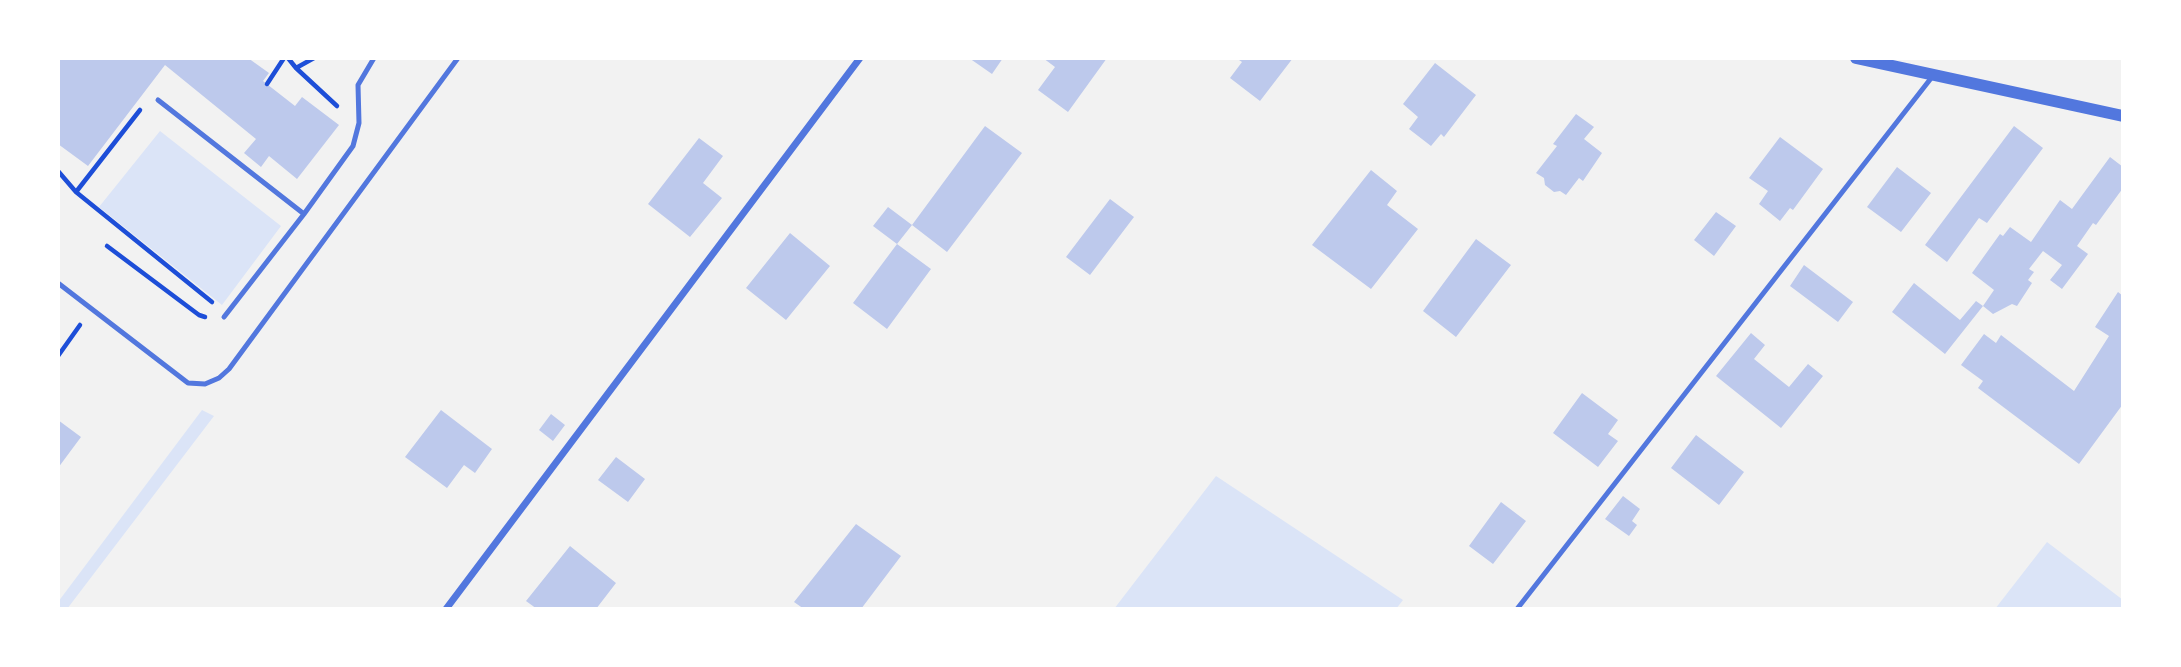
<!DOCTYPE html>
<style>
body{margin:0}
#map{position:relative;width:2181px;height:667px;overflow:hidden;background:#f2f2f2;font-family:"PT Serif",serif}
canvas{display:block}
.frame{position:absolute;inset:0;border:60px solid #fff;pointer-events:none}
</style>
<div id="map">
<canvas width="2181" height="667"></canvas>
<div class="frame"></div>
</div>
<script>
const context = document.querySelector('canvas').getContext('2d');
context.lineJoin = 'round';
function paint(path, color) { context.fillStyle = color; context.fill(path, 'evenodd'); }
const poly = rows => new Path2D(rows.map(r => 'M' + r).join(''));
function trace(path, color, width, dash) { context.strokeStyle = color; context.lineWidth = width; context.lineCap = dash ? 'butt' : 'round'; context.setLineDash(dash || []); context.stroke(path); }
paint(poly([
 [160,131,281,226,222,305,99,207],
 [202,410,214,416,67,609,58,609,58,602],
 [1216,476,1403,600,1396,609,1114,609],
 [2047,542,2123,600,2123,609,1995,609]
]), '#dbe4f7');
paint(poly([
 [58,58,248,58,269,73,263,81,295,106,302,97,339,125,297,179,269,156,261,167,244,153,256,139,165,65,88,166,58,144],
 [969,58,1003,58,992,74],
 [1043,58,1107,58,1068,112,1038,90,1055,67],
 [1236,58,1293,58,1260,101,1230,78,1242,62],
 [1435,63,1476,95,1444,137,1441,134,1431,146,1409,129,1418,117,1403,104],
 [1576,114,1594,127,1584,139,1602,153,1583,181,1579,178,1566,195,1560,191,1554,192,1545,185,1544,178,1536,173,1557,146,1553,144],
 [985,126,1022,153,947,252,912,225],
 [2014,126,2043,148,1987,223,1979,218,1947,262,1925,245],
 [1780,137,1823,169,1793,210,1790,208,1780,221,1759,204,1768,191,1749,178],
 [699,138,723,156,703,183,722,198,690,237,648,204],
 [2110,157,2123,167,2123,188,2096,225,2093,223,2077,246,2088,254,2062,289,2050,280,2062,265,2043,251,2029,269,2034,272,2028,280,2032,283,2017,306,2012,304,1993,314,1983,306,1945,354,1892,312,1914,283,1960,320,1976,301,1983,306,1994,290,1972,273,2000,234,2003,236,2010,227,2031,242,2060,200,2072,209],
 [1897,167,1931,193,1901,232,1867,207],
 [1371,170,1397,191,1387,205,1418,229,1371,289,1312,245],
 [1110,199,1134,217,1090,275,1066,257],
 [888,207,912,225,897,244,873,226],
 [1716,212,1736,226,1714,256,1694,240],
 [790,233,830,266,786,320,746,288],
 [1476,239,1511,265,1456,337,1423,311],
 [897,244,931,269,887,329,853,303],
 [1804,265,1853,302,1838,322,1790,286],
 [2118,292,2123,296,2123,404,2079,464,1978,388,1983,381,1961,365,1984,334,1996,343,2001,335,2074,391,2109,336,2095,327],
 [1751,333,1765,345,1754,359,1789,387,1808,364,1823,376,1781,428,1716,376],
 [1582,393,1618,420,1608,434,1618,441,1598,467,1553,433],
 [441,410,492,449,475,473,464,465,447,488,405,457],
 [551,414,565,425,553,441,539,430],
 [58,420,81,437,58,468],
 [1696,435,1744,472,1719,505,1671,468],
 [616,457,645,479,628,502,598,480],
 [1623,496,1640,509,1632,521,1637,525,1629,536,1605,519],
 [1501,502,1526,521,1493,564,1469,546],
 [856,524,901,556,861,609,804,609,794,602],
 [570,546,616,583,596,609,537,609,526,601]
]), '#bdc9ec');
trace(poly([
 [288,58,296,68,337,106],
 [296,68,314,58],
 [267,84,284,58],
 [58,171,76,192,212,302],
 [76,192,140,110],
 [107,246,199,315,205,317],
 [58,356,80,325]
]), '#1d4ed8', 4.5);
trace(poly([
 [158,100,304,214,224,317],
 [304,214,353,146,359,123,358,85,374,58],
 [58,283,188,383,205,384,219,378,229,369,458,58],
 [1517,609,1932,77]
]), '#5277de', 5);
trace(poly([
 [446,609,860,58]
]), '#5277de', 7);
trace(poly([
 [1856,58,2123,116]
]), '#5277de', 12);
</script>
